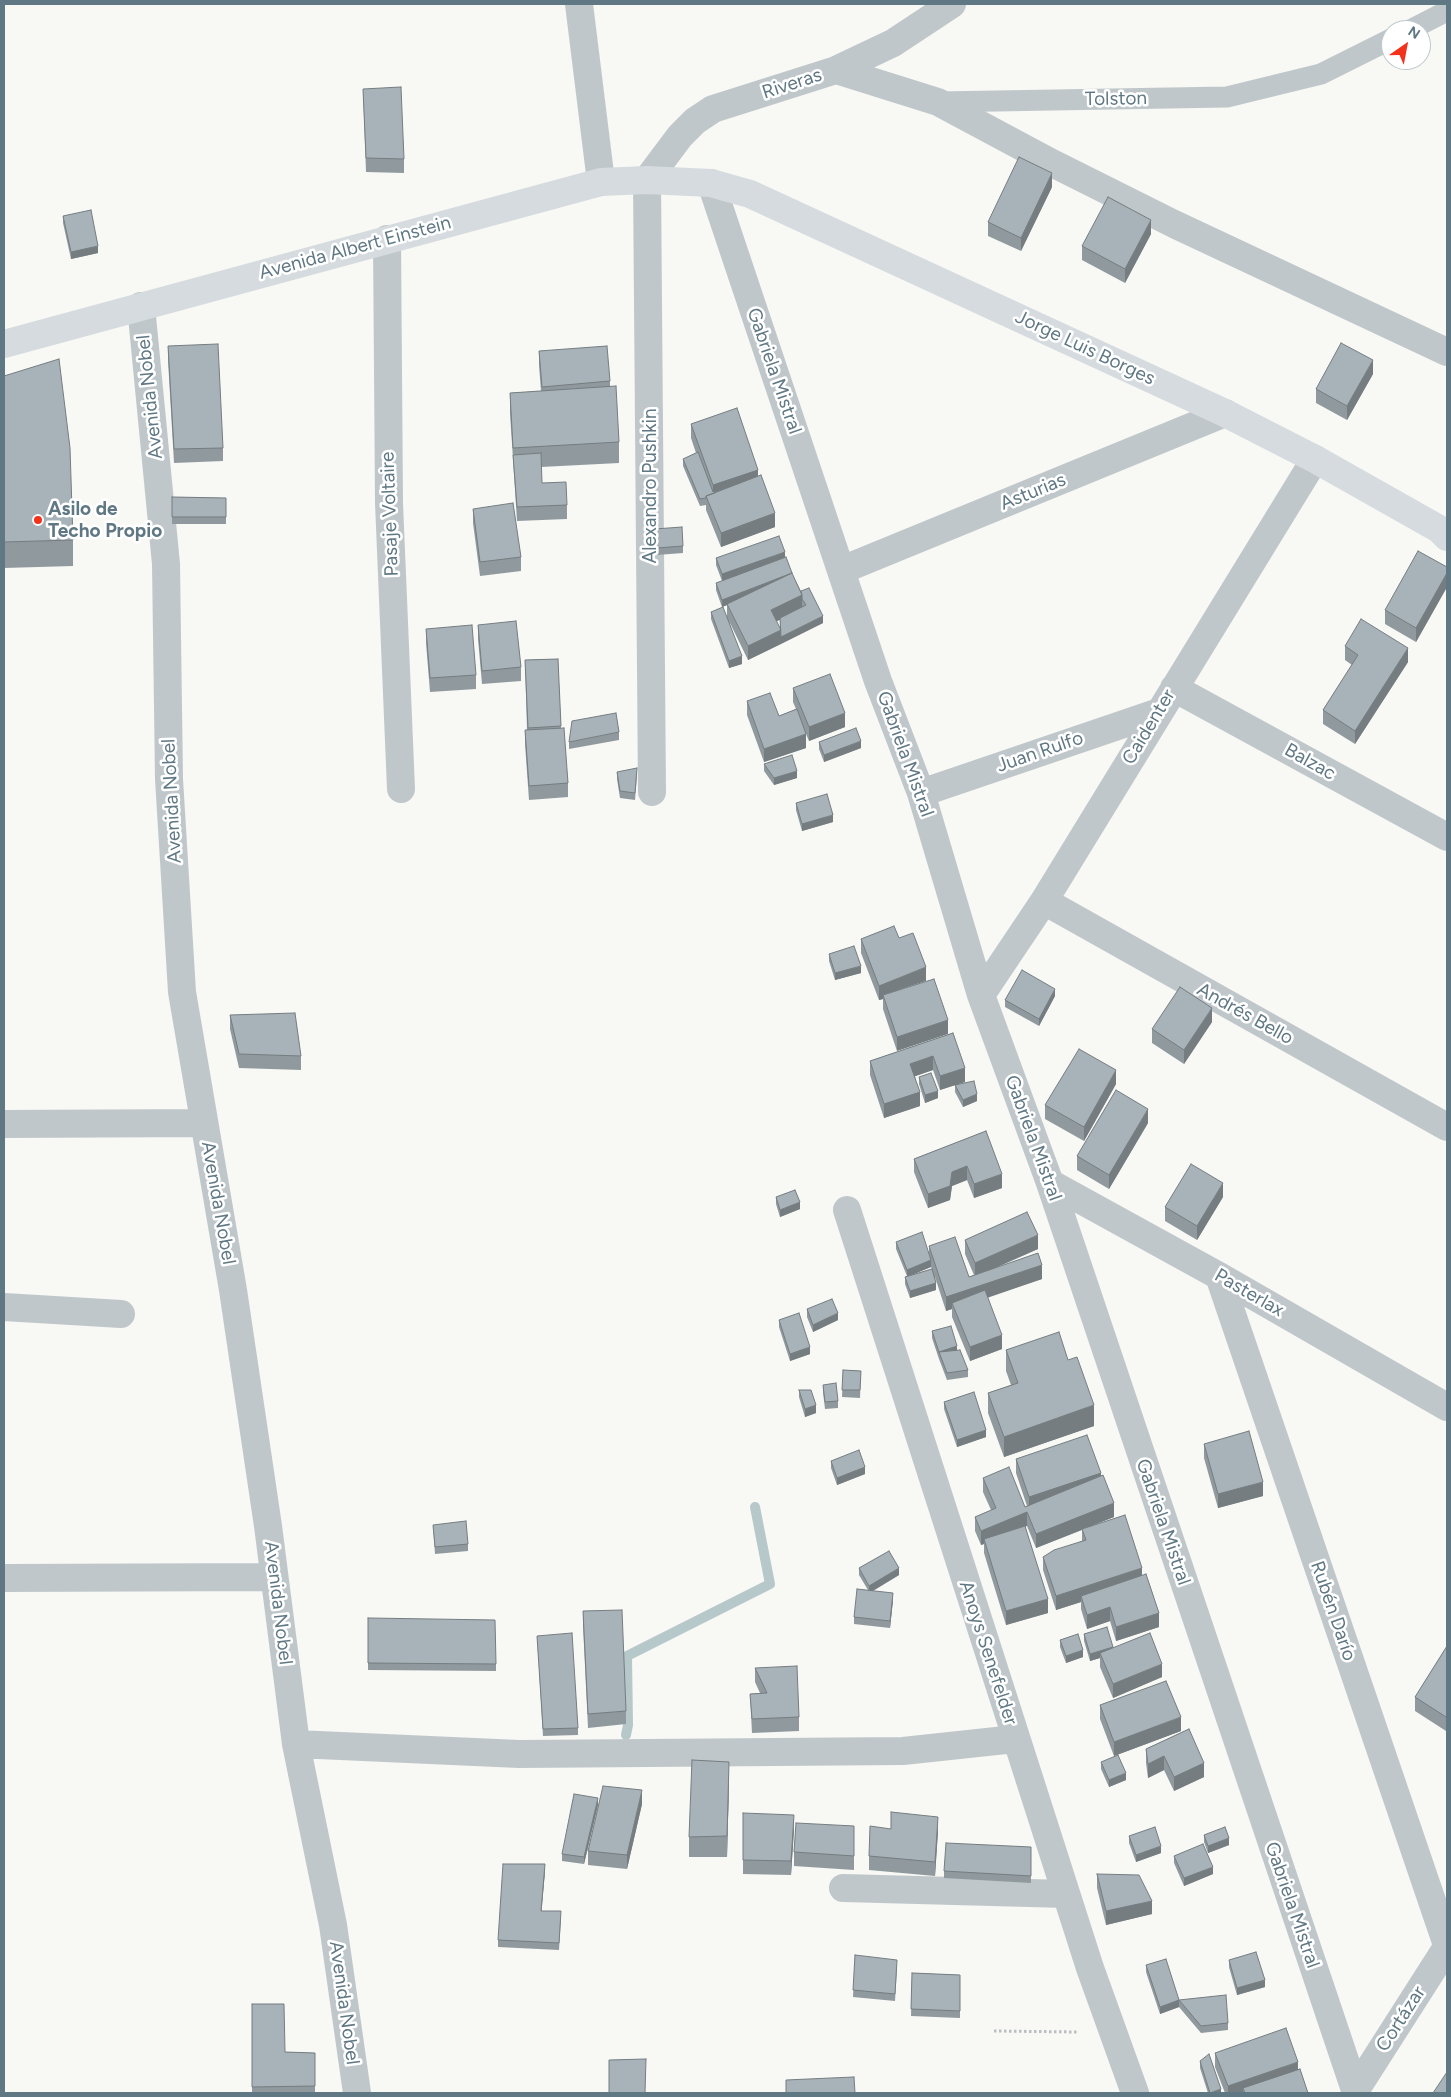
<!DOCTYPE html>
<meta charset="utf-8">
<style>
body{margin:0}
#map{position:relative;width:1451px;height:2097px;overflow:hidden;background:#f8f8f5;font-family:Figtree,sans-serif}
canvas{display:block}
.frame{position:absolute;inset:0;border:5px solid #607883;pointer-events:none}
.north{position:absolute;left:1381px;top:20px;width:50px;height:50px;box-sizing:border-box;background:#fff;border:1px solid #bfc9cd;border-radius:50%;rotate:33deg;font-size:14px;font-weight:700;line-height:20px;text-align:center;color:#607883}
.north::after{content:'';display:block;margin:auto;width:18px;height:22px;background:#f2321b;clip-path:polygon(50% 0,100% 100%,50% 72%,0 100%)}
</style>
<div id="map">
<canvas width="1451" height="2097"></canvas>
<div class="frame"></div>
<div class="north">N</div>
</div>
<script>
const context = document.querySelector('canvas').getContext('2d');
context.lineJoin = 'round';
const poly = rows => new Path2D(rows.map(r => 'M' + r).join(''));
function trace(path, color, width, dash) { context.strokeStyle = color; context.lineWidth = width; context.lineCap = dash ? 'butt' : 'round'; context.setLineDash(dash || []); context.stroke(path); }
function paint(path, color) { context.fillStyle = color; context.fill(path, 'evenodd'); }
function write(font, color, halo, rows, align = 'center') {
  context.font = font + ' Figtree,sans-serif'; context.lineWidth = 5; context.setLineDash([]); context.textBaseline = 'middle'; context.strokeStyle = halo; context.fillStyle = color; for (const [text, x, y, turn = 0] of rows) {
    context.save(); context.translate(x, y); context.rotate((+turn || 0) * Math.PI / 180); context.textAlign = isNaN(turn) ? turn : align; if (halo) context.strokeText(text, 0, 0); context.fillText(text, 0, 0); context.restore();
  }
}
trace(poly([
 [626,1735,628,1725,627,1656,770,1584,755,1507]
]), '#b7c8ca', 10);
trace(poly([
 [994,2031,1079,2032]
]), '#bbbfc2', 3, [2.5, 2.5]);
trace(poly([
 [1410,30,1447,11],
 [938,102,1227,97,1321,74,1391,39]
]), '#c0c7ca', 21);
trace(poly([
 [579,4,601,182],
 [836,70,938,102,1052,163,1174,224,1447,352],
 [711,183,878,681,921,793,981,995,1050,1183,1356,2093],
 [387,239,389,503,401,789],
 [141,306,166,564,169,779,182,992,233,1290,268,1526,296,1744,333,1925,357,2093],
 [842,570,1225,413],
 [1174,688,1447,837],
 [652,792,647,180,680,136,695,121,713,109,836,70,893,43,952,4],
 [921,793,1159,712],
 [1044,901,1447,1127],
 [981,995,1044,901,1315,459],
 [4,1124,204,1123],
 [1050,1183,1219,1276,1447,1407],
 [847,1210,1090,1968,1135,2093],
 [1219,1276,1447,1945],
 [4,1307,121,1314],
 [4,1578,274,1577],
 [296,1744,519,1754,903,1751,1015,1739],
 [843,1888,1066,1894],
 [1355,2091,1447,1947]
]), '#c0c7ca', 28);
trace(poly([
 [4,344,601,182,647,180,711,183,750,194,1225,413,1315,459,1439,529,1447,537]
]), '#d5dbde', 28);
paint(poly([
 [363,89,404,159,404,173,366,172],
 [1052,187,1021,251,988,236,988,222],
 [63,216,98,253,71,259,63,223],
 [1151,234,1125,283,1082,260,1082,246],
 [168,346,223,448,223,461,174,463,168,360],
 [539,351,610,381,610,387,619,442,619,463,541,467,542,483,567,505,567,519,517,521,510,413,510,393,541,391,539,365],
 [1373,374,1347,420,1316,403,1316,389],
 [4,376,73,540,73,566,4,568],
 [691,424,758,476,775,527,721,547,706,510,706,505,700,506,683,466,683,459,696,453,691,438],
 [172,497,226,498,226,524,172,524],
 [473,509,521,557,521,571,480,576,473,523],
 [655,529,683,546,683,553,657,555],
 [785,557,792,574,801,591,823,623,748,660,729,621,742,664,729,668,711,619,711,612,727,617,727,605,722,607,716,590,716,583,722,581,716,565,716,558],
 [780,620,780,628,776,621],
 [1447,567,1447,587,1416,642,1385,624,1385,610],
 [478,625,521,667,521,681,482,684,478,639],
 [426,629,476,675,476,689,430,692,426,643],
 [1345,646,1408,662,1355,744,1323,724,1323,710,1352,665,1345,660],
 [558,659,561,728,568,783,568,797,529,800,525,744,525,730,527,730,525,660],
 [793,688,845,727,809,741,803,727,806,748,764,762,747,715,747,701,779,716,796,709,793,702],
 [619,732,619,740,569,749,569,742],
 [819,742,861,748,824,762,819,749],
 [764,764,797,778,774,785,764,771],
 [617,772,637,775,635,800,620,798,617,779],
 [796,803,833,822,802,831,796,810],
 [899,938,897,1051,883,1009,883,999,879,1000,861,953,861,939],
 [829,954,861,973,835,980,829,961],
 [1055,996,1039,1026,1005,1007,1005,1000],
 [230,1015,301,1056,301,1070,239,1068,230,1029],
 [1212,1022,1184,1064,1152,1043,1152,1029],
 [953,1033,965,1082,958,1084,977,1101,963,1107,955,1092,955,1085,940,1090,933,1070,915,1076,920,1106,884,1118,870,1075,870,1061],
 [919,1077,938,1098,925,1103,919,1084],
 [1116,1084,1084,1141,1045,1119,1045,1105],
 [1148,1123,1109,1189,1077,1170,1077,1156],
 [986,1131,1002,1188,974,1198,967,1180,952,1186,950,1200,928,1208,914,1172,914,1159],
 [776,1197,800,1209,780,1217,776,1204],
 [1223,1197,1197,1240,1165,1221,1165,1207],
 [965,1240,1038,1249,996,1267,1042,1279,987,1297,1002,1349,970,1361,952,1317,952,1309,946,1311,935,1277,936,1290,910,1298,905,1284,905,1277,907,1276,896,1249,896,1242,929,1252,929,1246,969,1277,974,1275,965,1254],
 [931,1267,932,1269,911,1275],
 [807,1309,838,1320,813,1332,807,1317],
 [779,1320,810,1354,790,1361,779,1327],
 [932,1331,957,1350,968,1370,968,1377,947,1380,939,1359,932,1338],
 [1006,1350,1068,1360,1094,1426,1004,1457,988,1413,988,1393,1011,1385,1006,1371],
 [843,1370,861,1371,860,1398,842,1397],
 [823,1385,838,1401,838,1408,825,1409,823,1392],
 [799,1390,816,1413,805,1417,799,1397],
 [944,1402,986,1437,957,1447,944,1409],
 [1204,1444,1263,1496,1218,1508,1204,1458],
 [1016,1459,1101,1476,1114,1517,1093,1525,1142,1575,1159,1627,1116,1641,1110,1621,1087,1629,1081,1609,1081,1602,1056,1610,1043,1570,1043,1557,1082,1541,1082,1530,1036,1548,1027,1526,1025,1526,1048,1613,1006,1625,984,1553,984,1544,981,1545,975,1531,975,1517,991,1510,983,1492,983,1478,1025,1507,1027,1506,1016,1473],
 [831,1461,865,1474,837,1485,831,1468],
 [433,1525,468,1544,468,1551,435,1554],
 [859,1568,899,1575,873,1591,893,1600,890,1628,854,1624,854,1617,868,1590,859,1575],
 [583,1611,626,1711,626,1724,588,1728,583,1625],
 [368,1618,496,1664,496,1671,368,1670],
 [1084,1634,1113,1648,1162,1677,1113,1698,1100,1667,1100,1658,1090,1661,1084,1641],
 [537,1636,578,1728,578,1735,543,1736],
 [1060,1640,1083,1657,1066,1663,1060,1647],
 [1447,1646,1446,1731,1415,1711,1415,1697],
 [755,1668,799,1717,799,1731,752,1733,750,1694,760,1693,755,1682],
 [1100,1705,1181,1731,1114,1756,1100,1719],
 [1189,1729,1204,1777,1174,1791,1164,1770,1148,1778,1146,1763,1146,1749],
 [1101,1762,1126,1780,1109,1787,1101,1769],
 [729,1783,727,1857,689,1857,689,1837],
 [642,1804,627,1869,588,1865,588,1851],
 [598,1805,584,1864,562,1861,562,1854],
 [743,1813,794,1829,791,1875,743,1874],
 [854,1826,854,1870,794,1866,794,1852],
 [891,1829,938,1831,935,1876,869,1870,869,1856],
 [1204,1835,1229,1845,1208,1853,1204,1842],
 [1129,1836,1161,1853,1136,1862,1129,1843],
 [1031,1847,1031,1883,944,1878,944,1871],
 [1174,1856,1213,1874,1184,1886,1174,1863],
 [545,1871,541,1911,561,1918,559,1950,498,1947,498,1940],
 [1097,1874,1152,1914,1106,1925,1097,1888],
 [855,1955,897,1967,895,2001,853,1997],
 [1229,1960,1265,1987,1237,1995,1229,1967],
 [1146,1965,1179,2000,1228,2023,1228,2030,1201,2033,1179,2007,1160,2014,1146,1972],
 [912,1973,960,1975,960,2018,911,2016],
 [252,2004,285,2052,315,2053,315,2093,252,2093],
 [1215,2053,1298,2070,1308,2093,1225,2093,1215,2067],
 [1200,2061,1221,2093,1208,2093,1200,2068]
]), '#909a9e');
paint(poly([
 [1052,173,1052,187,1021,251,1021,238],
 [1151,220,1151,234,1125,283,1125,269],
 [98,246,98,253,71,259,71,252],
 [1373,360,1373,374,1347,420,1347,406],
 [758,470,758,483,713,497,713,485],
 [775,513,775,527,721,547,721,533],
 [785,552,785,559,722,581,722,574],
 [792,573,792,580,722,607,722,600],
 [1447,573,1447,587,1416,642,1416,628],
 [802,595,802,609,771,624,771,610],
 [823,616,823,623,781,644,781,637],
 [781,630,781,644,748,660,748,646],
 [1408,648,1408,662,1355,744,1355,731],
 [742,656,742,664,729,668,729,661],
 [845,713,845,727,809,741,809,727],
 [806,734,806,748,764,762,764,749],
 [861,741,861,748,824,762,824,755],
 [797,771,797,778,774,785,774,778],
 [833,815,833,822,802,831,802,824],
 [861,966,861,973,835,980,835,973],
 [926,967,926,981,883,995,883,999,879,1000,879,986],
 [1055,989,1055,996,1039,1026,1039,1019],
 [1212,1008,1212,1022,1184,1064,1184,1050],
 [948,1020,948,1034,897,1051,897,1037],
 [933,1056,933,1070,910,1078,910,1064],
 [965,1068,965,1082,940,1090,940,1076],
 [1116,1070,1116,1084,1084,1141,1084,1127],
 [938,1091,938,1098,925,1103,925,1095],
 [920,1092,920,1106,884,1118,884,1104],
 [977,1094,977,1101,963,1107,963,1100],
 [1148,1109,1148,1123,1109,1189,1109,1175],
 [967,1166,967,1180,952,1186,950,1200,928,1208,928,1194,952,1172],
 [1002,1174,1002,1188,974,1198,974,1184],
 [1223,1183,1223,1197,1197,1240,1197,1226],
 [800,1202,800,1209,780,1217,780,1210],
 [1038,1235,1038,1249,975,1277,975,1263],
 [931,1260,931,1267,907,1277,907,1270],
 [1042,1265,1042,1279,955,1309,952,1303,952,1309,946,1311,946,1297],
 [936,1283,936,1290,910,1298,910,1291],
 [838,1313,838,1320,813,1332,813,1325],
 [1002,1335,1002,1349,970,1361,970,1347],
 [957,1346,957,1353,939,1352],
 [810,1347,810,1354,790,1361,790,1354],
 [816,1405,816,1413,805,1417,805,1409],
 [1094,1405,1094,1426,1004,1457,1004,1437],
 [986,1430,986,1437,957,1447,957,1440],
 [865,1467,865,1474,837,1485,837,1478],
 [1101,1473,1101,1487,1029,1511,1029,1497],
 [1263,1482,1263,1496,1218,1508,1218,1494],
 [1114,1503,1114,1517,1036,1548,1036,1534],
 [1027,1512,1027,1526,985,1543,984,1539,984,1544,981,1545,981,1531],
 [899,1568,899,1575,869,1593,869,1586],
 [1142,1568,1142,1582,1081,1596,1081,1602,1056,1610,1056,1596],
 [893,1593,893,1600,890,1628,890,1621],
 [1048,1599,1048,1613,1006,1625,1006,1611],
 [1110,1607,1110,1621,1087,1629,1087,1615],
 [1159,1613,1159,1627,1116,1641,1116,1627],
 [1113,1647,1113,1654,1100,1653,1100,1658,1090,1661,1090,1654],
 [1083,1650,1083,1657,1066,1663,1066,1656],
 [1162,1664,1162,1677,1113,1698,1113,1684],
 [1447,1715,1447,1729,1446,1731,1446,1717],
 [1181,1717,1181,1731,1114,1756,1114,1742],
 [1164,1756,1164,1770,1148,1778,1148,1764],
 [729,1762,729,1783,727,1857,727,1836],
 [1204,1763,1204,1777,1174,1791,1174,1777],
 [1126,1773,1126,1780,1109,1787,1109,1780],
 [642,1790,642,1804,627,1869,627,1855],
 [598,1798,598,1805,584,1864,584,1857],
 [794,1815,794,1829,791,1875,791,1861],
 [938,1817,938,1831,935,1876,935,1862],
 [1229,1838,1229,1845,1208,1853,1208,1846],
 [1161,1846,1161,1853,1136,1862,1136,1855],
 [545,1864,545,1871,541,1918,541,1911],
 [1213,1867,1213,1874,1184,1886,1184,1878],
 [1152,1901,1152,1914,1106,1925,1106,1911],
 [1265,1980,1265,1987,1237,1995,1237,1988],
 [1179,2000,1179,2007,1160,2014,1160,2007],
 [1298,2062,1298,2076,1243,2088,1243,2093,1228,2093,1228,2086],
 [1221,2089,1221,2093,1210,2093]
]), '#757d81');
const building = poly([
 [401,87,404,159,366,158,363,89,401,87],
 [1019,157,1052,173,1021,238,988,222,1019,157],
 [1108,197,1151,220,1125,269,1082,246,1108,197],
 [91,210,98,246,71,252,63,216,91,210],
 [1341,343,1373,360,1347,406,1316,389,1341,343],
 [218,344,223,448,174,449,168,346,218,344],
 [607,346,610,381,542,387,539,351,607,346],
 [59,359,70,448,73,540,4,542,4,376,59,359],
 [616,386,619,442,513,448,510,393,616,386],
 [737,408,758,470,713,485,691,424,737,408],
 [698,452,713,492,715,491,715,493,706,496,706,498,700,499,683,459,698,452],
 [541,453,542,483,566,482,567,505,517,507,513,455,541,453],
 [761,475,775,513,721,533,706,496,761,475],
 [172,497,226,498,226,517,172,517,172,497],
 [513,503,521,557,480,562,473,509,513,503],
 [682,527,683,546,657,548,655,529,682,527],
 [779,536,785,552,722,574,716,558,779,536],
 [1418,551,1447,567,1447,573,1416,628,1385,610,1418,551],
 [786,557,792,573,722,600,716,583,786,557],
 [792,573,802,595,771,610,781,630,748,646,727,604,792,573],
 [809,588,823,616,781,637,780,618,806,605,802,599,802,595,801,591,809,588],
 [723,607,742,656,729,661,711,612,723,607],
 [1361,619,1408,648,1355,731,1323,710,1358,655,1345,646,1361,619],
 [516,621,521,667,482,671,478,625,516,621],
 [472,625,476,675,430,678,426,629,472,625],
 [558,659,561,726,528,728,525,660,558,659],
 [830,674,845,713,809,727,793,688,830,674],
 [770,693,779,716,797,709,806,734,764,749,747,701,770,693],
 [616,713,619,732,569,742,572,721,616,713],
 [564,728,568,783,529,786,525,730,564,728],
 [856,728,861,741,824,755,819,742,856,728],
 [792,755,797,771,774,778,764,764,792,755],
 [637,768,635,793,620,791,617,772,637,768],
 [827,794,833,815,802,824,796,803,827,794],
 [894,926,899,938,913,933,926,967,879,986,861,939,894,926],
 [854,946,861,966,835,973,829,954,854,946],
 [1022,970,1055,989,1039,1019,1005,1000,1022,970],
 [934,979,948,1020,897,1037,883,995,934,979],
 [1180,987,1212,1008,1184,1050,1152,1029,1180,987],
 [295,1013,301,1056,239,1054,230,1015,295,1013],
 [953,1033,965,1068,940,1076,933,1056,910,1064,920,1092,884,1104,870,1061,953,1033],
 [1079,1049,1116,1070,1084,1127,1045,1105,1079,1049],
 [931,1073,938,1091,925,1095,919,1077,931,1073],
 [974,1081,977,1094,963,1100,955,1085,974,1081],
 [1116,1090,1148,1109,1109,1175,1077,1156,1116,1090],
 [986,1131,1002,1174,974,1184,967,1166,952,1172,950,1186,928,1194,914,1159,986,1131],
 [1191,1164,1223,1183,1197,1226,1165,1207,1191,1164],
 [795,1190,800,1202,780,1210,776,1197,795,1190],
 [1027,1212,1038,1235,975,1263,965,1240,1027,1212],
 [922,1232,931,1260,907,1270,896,1242,922,1232],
 [955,1237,969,1277,1038,1253,1042,1265,946,1297,929,1246,955,1237],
 [932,1269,936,1283,910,1291,905,1277,932,1269],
 [985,1290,1002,1335,970,1347,952,1303,985,1290],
 [832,1299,838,1313,813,1325,807,1309,832,1299],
 [799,1313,810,1347,790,1354,779,1320,799,1313],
 [951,1326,957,1346,939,1352,932,1331,951,1326],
 [1059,1332,1068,1360,1077,1357,1094,1405,1004,1437,988,1393,1018,1383,1006,1350,1059,1332],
 [960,1350,968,1370,947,1373,939,1352,960,1350],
 [843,1370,861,1371,860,1390,842,1390,843,1370],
 [836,1383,838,1401,825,1402,823,1385,836,1383],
 [799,1390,811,1390,816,1405,805,1409,799,1390],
 [974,1392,986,1430,957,1440,944,1402,974,1392],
 [1249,1431,1263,1482,1218,1494,1204,1444,1249,1431],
 [1087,1435,1101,1473,1029,1497,1016,1459,1087,1435],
 [859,1450,865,1467,837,1478,831,1461,859,1450],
 [1009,1467,1025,1507,1103,1475,1114,1503,1036,1534,1027,1512,981,1531,975,1517,996,1508,983,1478,1009,1467],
 [1125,1515,1142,1568,1056,1596,1043,1557,1054,1550,1086,1540,1082,1529,1125,1515],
 [466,1521,468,1544,435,1547,433,1525,466,1521],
 [1025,1526,1048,1599,1006,1611,984,1539,1025,1526],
 [889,1551,899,1568,869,1586,859,1568,889,1551],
 [1146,1574,1159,1613,1116,1627,1110,1607,1087,1615,1081,1596,1146,1574],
 [857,1589,893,1593,890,1621,854,1617,857,1589],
 [622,1610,626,1711,588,1714,583,1611,622,1610],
 [368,1618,495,1620,496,1664,368,1663,368,1618],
 [1107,1627,1113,1647,1090,1654,1084,1634,1107,1627],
 [572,1633,578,1728,543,1729,537,1636,572,1633],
 [1150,1633,1162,1664,1113,1684,1100,1653,1150,1633],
 [1078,1634,1083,1650,1066,1656,1060,1640,1078,1634],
 [1447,1646,1447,1715,1446,1717,1415,1697,1447,1646],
 [797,1666,799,1717,752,1719,750,1694,767,1693,755,1668,797,1666],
 [1166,1681,1181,1717,1114,1742,1100,1705,1166,1681],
 [1189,1729,1204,1763,1174,1777,1164,1756,1148,1764,1146,1749,1189,1729],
 [1118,1755,1126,1773,1109,1780,1101,1762,1118,1755],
 [692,1760,729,1762,727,1836,689,1837,692,1760],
 [603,1786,642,1790,627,1855,588,1851,603,1786],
 [574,1794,598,1798,584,1857,562,1854,574,1794],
 [891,1812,938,1817,935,1862,869,1856,870,1826,891,1829,891,1812],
 [743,1813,794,1815,791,1861,743,1860,743,1813],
 [796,1823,854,1826,854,1856,794,1852,796,1823],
 [1155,1827,1161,1846,1136,1855,1129,1836,1155,1827],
 [1225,1827,1229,1838,1208,1846,1204,1835,1225,1827],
 [946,1843,1031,1847,1031,1876,944,1871,946,1843],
 [1203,1844,1213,1867,1184,1878,1174,1856,1203,1844],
 [503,1864,545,1864,541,1911,561,1911,559,1943,498,1940,503,1864],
 [1097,1874,1139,1875,1152,1901,1106,1911,1097,1874],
 [1256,1952,1265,1980,1237,1988,1229,1960,1256,1952],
 [855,1955,897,1960,895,1994,853,1990,855,1955],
 [1166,1959,1179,2000,1160,2007,1146,1965,1166,1959],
 [912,1973,960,1975,960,2011,911,2009,912,1973],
 [1226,1995,1228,2023,1201,2026,1179,2000,1226,1995],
 [252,2004,284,2004,285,2052,315,2053,315,2086,252,2087,252,2004],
 [1286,2028,1298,2062,1228,2086,1215,2053,1286,2028],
 [1209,2054,1221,2089,1210,2093,1200,2061,1209,2054],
 [646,2059,645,2093,609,2093,609,2060,646,2059],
 [1300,2069,1308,2093,1245,2093,1243,2088,1300,2069],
 [1447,2072,1447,2093,1433,2093,1447,2072],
 [854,2077,855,2093,786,2093,786,2080,854,2077]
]);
paint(building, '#a7b3b8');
trace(building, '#757d81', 1);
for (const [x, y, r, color] of [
 [38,520,5,"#f2321b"]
]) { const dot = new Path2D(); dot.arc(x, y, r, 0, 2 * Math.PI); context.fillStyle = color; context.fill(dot); trace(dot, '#fff', 2); }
write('19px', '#607883', '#fff', [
 ["Riveras",792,84,-18],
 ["Tolston",1116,99,-1],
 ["Avenida Albert Einstein",355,248,-15],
 ["Jorge Luis Borges",1085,348,25],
 ["Gabriela Mistral",774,371,71],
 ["Avenida Nobel",150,397,-96],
 ["Alexandro Pushkin",650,486,-90],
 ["Asturias",1033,492,-22],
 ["Pasaje Voltaire",390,514,-92],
 ["Caidenter",1149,727,-59],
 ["Juan Rulfo",1040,752,-19],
 ["Gabriela Mistral",905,754,70],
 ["Balzac",1310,762,29],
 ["Avenida Nobel",172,801,-93],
 ["Andrés Bello",1245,1014,29],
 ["Gabriela Mistral",1033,1138,70],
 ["Avenida Nobel",218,1203,80],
 ["Pasterlax",1249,1293,30],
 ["Gabriela Mistral",1163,1522,71],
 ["Avenida Nobel",278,1603,83],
 ["Rubén Darío",1333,1611,71],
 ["Anoys Senefelder",988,1653,72],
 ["Gabriela Mistral",1292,1905,71],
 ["Avenida Nobel",344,2003,82],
 ["Cortázar",1401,2019,-57]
]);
write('bold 19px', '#607883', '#fff', [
 ["Asilo de",48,509],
 ["Techo Propio",48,531]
], 'left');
</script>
